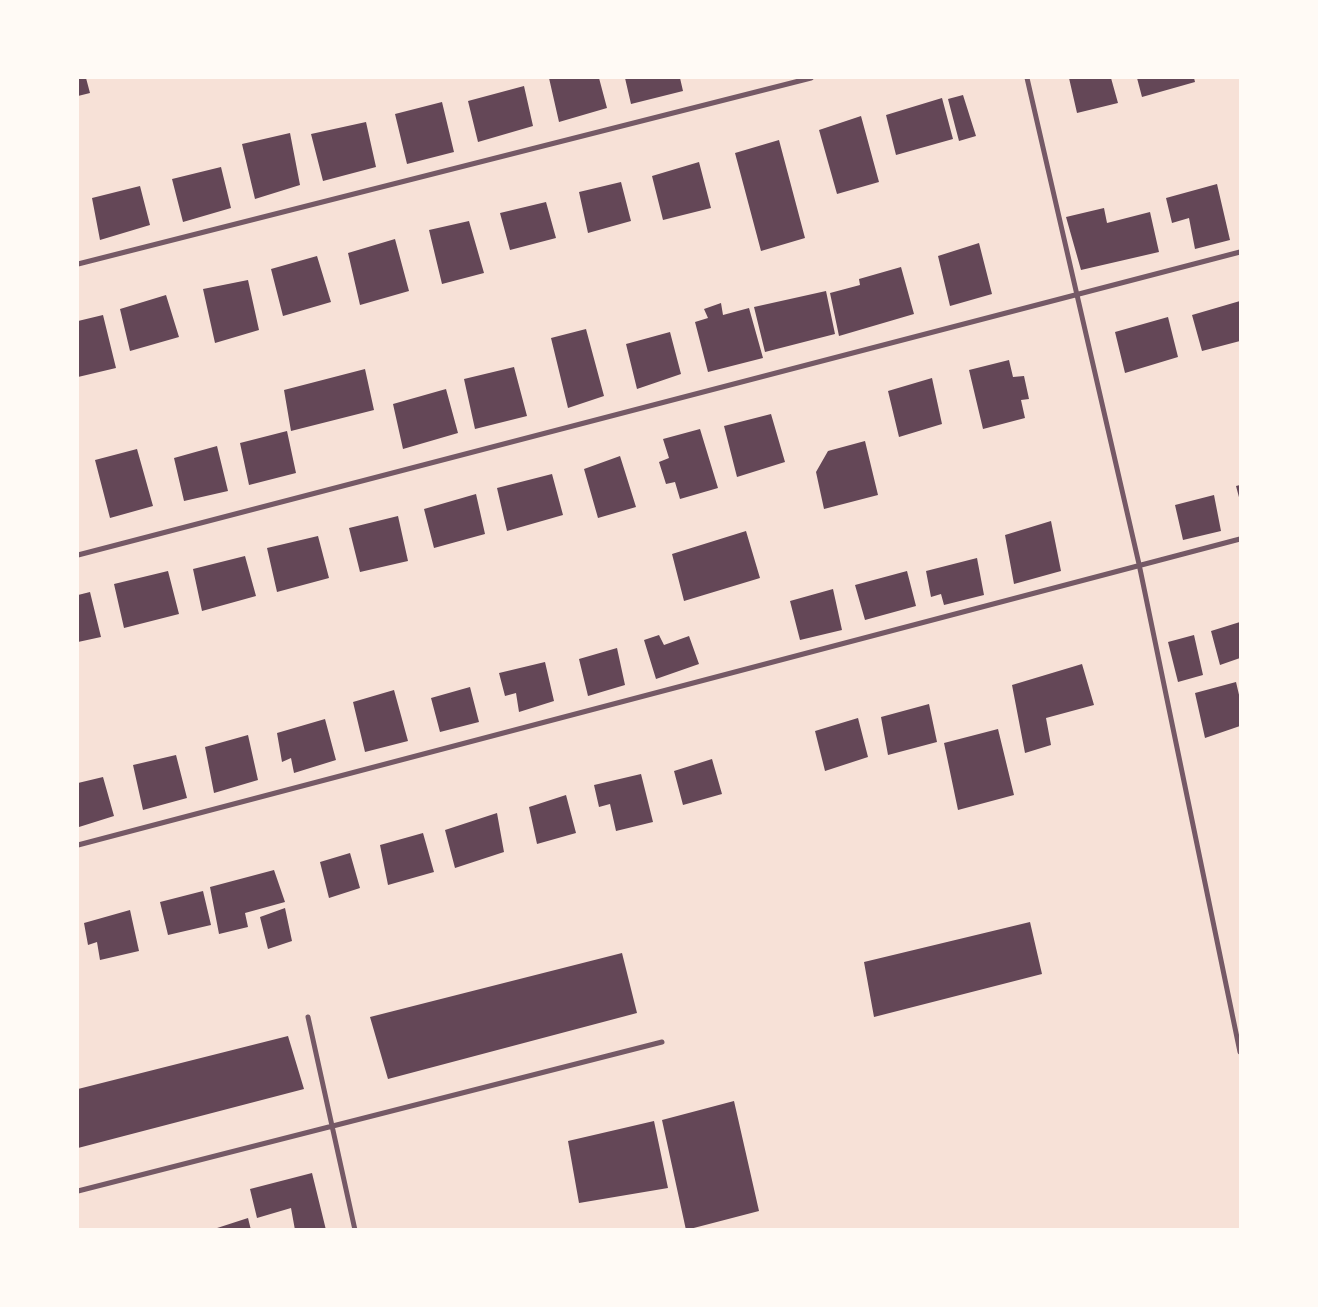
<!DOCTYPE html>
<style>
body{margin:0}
#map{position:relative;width:1318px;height:1307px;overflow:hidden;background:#f7e1d7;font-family:"Golos Text",sans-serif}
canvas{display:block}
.frame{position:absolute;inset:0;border:79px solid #fffaf5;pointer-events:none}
</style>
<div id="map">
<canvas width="1318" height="1307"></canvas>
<div class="frame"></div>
</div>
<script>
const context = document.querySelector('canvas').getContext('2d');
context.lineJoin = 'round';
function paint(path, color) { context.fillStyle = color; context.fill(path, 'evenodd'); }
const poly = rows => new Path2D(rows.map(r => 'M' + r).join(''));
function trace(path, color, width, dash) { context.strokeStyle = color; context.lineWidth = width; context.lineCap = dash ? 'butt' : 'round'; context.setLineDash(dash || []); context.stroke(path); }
paint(poly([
 [78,78,86,78,90,93,78,96],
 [549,78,599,78,607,108,559,122],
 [625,78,680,78,683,91,631,104],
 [1069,78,1111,78,1118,103,1077,113],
 [1137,78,1194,78,1195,82,1142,97],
 [524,86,533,126,478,142,468,101],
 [963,95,976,136,959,141,948,99],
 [942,98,953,139,896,155,886,115],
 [442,102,454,152,407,164,395,114],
 [861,116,879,182,837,194,819,130],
 [366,122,376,167,323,181,311,134],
 [290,133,300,185,255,199,242,144],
 [779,140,805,238,761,251,735,153],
 [699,162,711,208,663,220,652,176],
 [221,167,231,208,183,222,172,179],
 [621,182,631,221,588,233,579,192],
 [1217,184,1230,240,1195,249,1189,218,1172,223,1166,198],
 [140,186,150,225,100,240,92,198],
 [546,202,556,238,510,250,500,213],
 [1104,208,1107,223,1150,212,1159,252,1081,270,1066,217],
 [469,221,484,273,442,284,429,230],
 [395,239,409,291,360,305,348,253],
 [979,243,992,294,950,306,938,256],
 [317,256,331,302,283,316,271,269],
 [901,267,914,314,839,336,830,293,860,285,859,279],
 [248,280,259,330,215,343,203,289],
 [826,291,835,334,765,352,754,307],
 [166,295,179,337,130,351,120,309],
 [1240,301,1240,341,1202,351,1192,315],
 [721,303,723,315,749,308,763,358,708,372,695,322,708,318,704,309],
 [103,315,116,368,78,377,78,321],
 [1168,317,1178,357,1125,373,1115,332],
 [586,329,604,396,568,408,551,338],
 [670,332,681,374,637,389,626,344],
 [1009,360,1013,377,1024,376,1029,399,1021,400,1025,418,983,429,969,370],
 [514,367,527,416,475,429,464,379],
 [365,369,374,410,291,431,284,390],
 [932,378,942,424,899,437,888,391],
 [446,389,458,433,403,449,393,404],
 [771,414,785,462,737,477,724,426],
 [700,429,718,488,680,499,675,482,666,484,659,462,669,458,663,439],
 [287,431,296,473,249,485,240,443],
 [865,441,878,495,824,509,816,472,828,451],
 [217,446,228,491,184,501,174,458],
 [137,449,153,506,110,518,95,460],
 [620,456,636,507,598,518,584,469],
 [552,474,563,515,507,531,497,488],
 [1240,485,1240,501,1236,486],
 [476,494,485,534,434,548,424,509],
 [1214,495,1221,531,1183,540,1175,505],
 [398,516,408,561,360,572,349,528],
 [1051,521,1061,571,1014,584,1005,535],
 [746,531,760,578,684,601,672,554],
 [318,536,329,578,277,592,267,548],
 [245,556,256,596,202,611,193,569],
 [977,558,984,595,944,605,941,594,931,597,926,571],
 [168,571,179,614,124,628,114,584],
 [907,571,916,606,865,620,855,585],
 [833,589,842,630,800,640,790,601],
 [90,592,101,637,78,642,78,595],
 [1240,622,1240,658,1220,665,1211,631],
 [659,635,664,645,689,636,699,664,656,679,644,640],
 [1194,635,1203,675,1178,682,1168,642],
 [617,648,625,685,588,696,579,659],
 [545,662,554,701,519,712,516,693,505,696,499,673],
 [1082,664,1094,705,1046,718,1051,745,1025,753,1012,685],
 [1236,682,1240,699,1240,726,1205,738,1195,693],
 [470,687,479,722,440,732,431,698],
 [394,690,408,741,365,752,353,702],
 [929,704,937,742,888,755,881,717],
 [858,718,868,757,825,771,815,731],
 [325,719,336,760,294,773,291,758,282,762,277,733],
 [998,729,1014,795,958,810,944,743],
 [248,735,258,780,214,793,205,747],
 [176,755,187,798,143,810,133,765],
 [712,759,722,794,683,805,674,771],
 [641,774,653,822,616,831,610,804,599,807,594,785],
 [103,777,114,816,79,827,78,783],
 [566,795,576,833,537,844,529,807],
 [497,813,504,852,455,868,445,830],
 [423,833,434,872,388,885,380,845],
 [350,853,360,888,329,898,320,862],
 [274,870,285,902,245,913,248,927,219,934,210,887],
 [203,891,211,925,168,935,160,902],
 [285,908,292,941,268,949,260,917],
 [130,910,139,951,100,960,97,942,88,945,84,923],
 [1030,922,1042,974,874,1017,864,962],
 [622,953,637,1013,388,1079,370,1017],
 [288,1036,304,1089,78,1148,78,1089],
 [734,1101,759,1211,686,1230,662,1120],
 [654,1121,668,1188,579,1203,568,1141],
 [312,1173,326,1230,295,1230,291,1208,257,1218,250,1189],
 [248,1218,251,1230,214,1230,214,1229]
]), '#644757');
trace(poly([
 [1027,78,1139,564,1240,1052],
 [78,264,811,78],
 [78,555,1240,252],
 [78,845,1240,539],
 [308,1017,355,1230],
 [78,1191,662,1042]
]), '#755966', 5);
</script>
